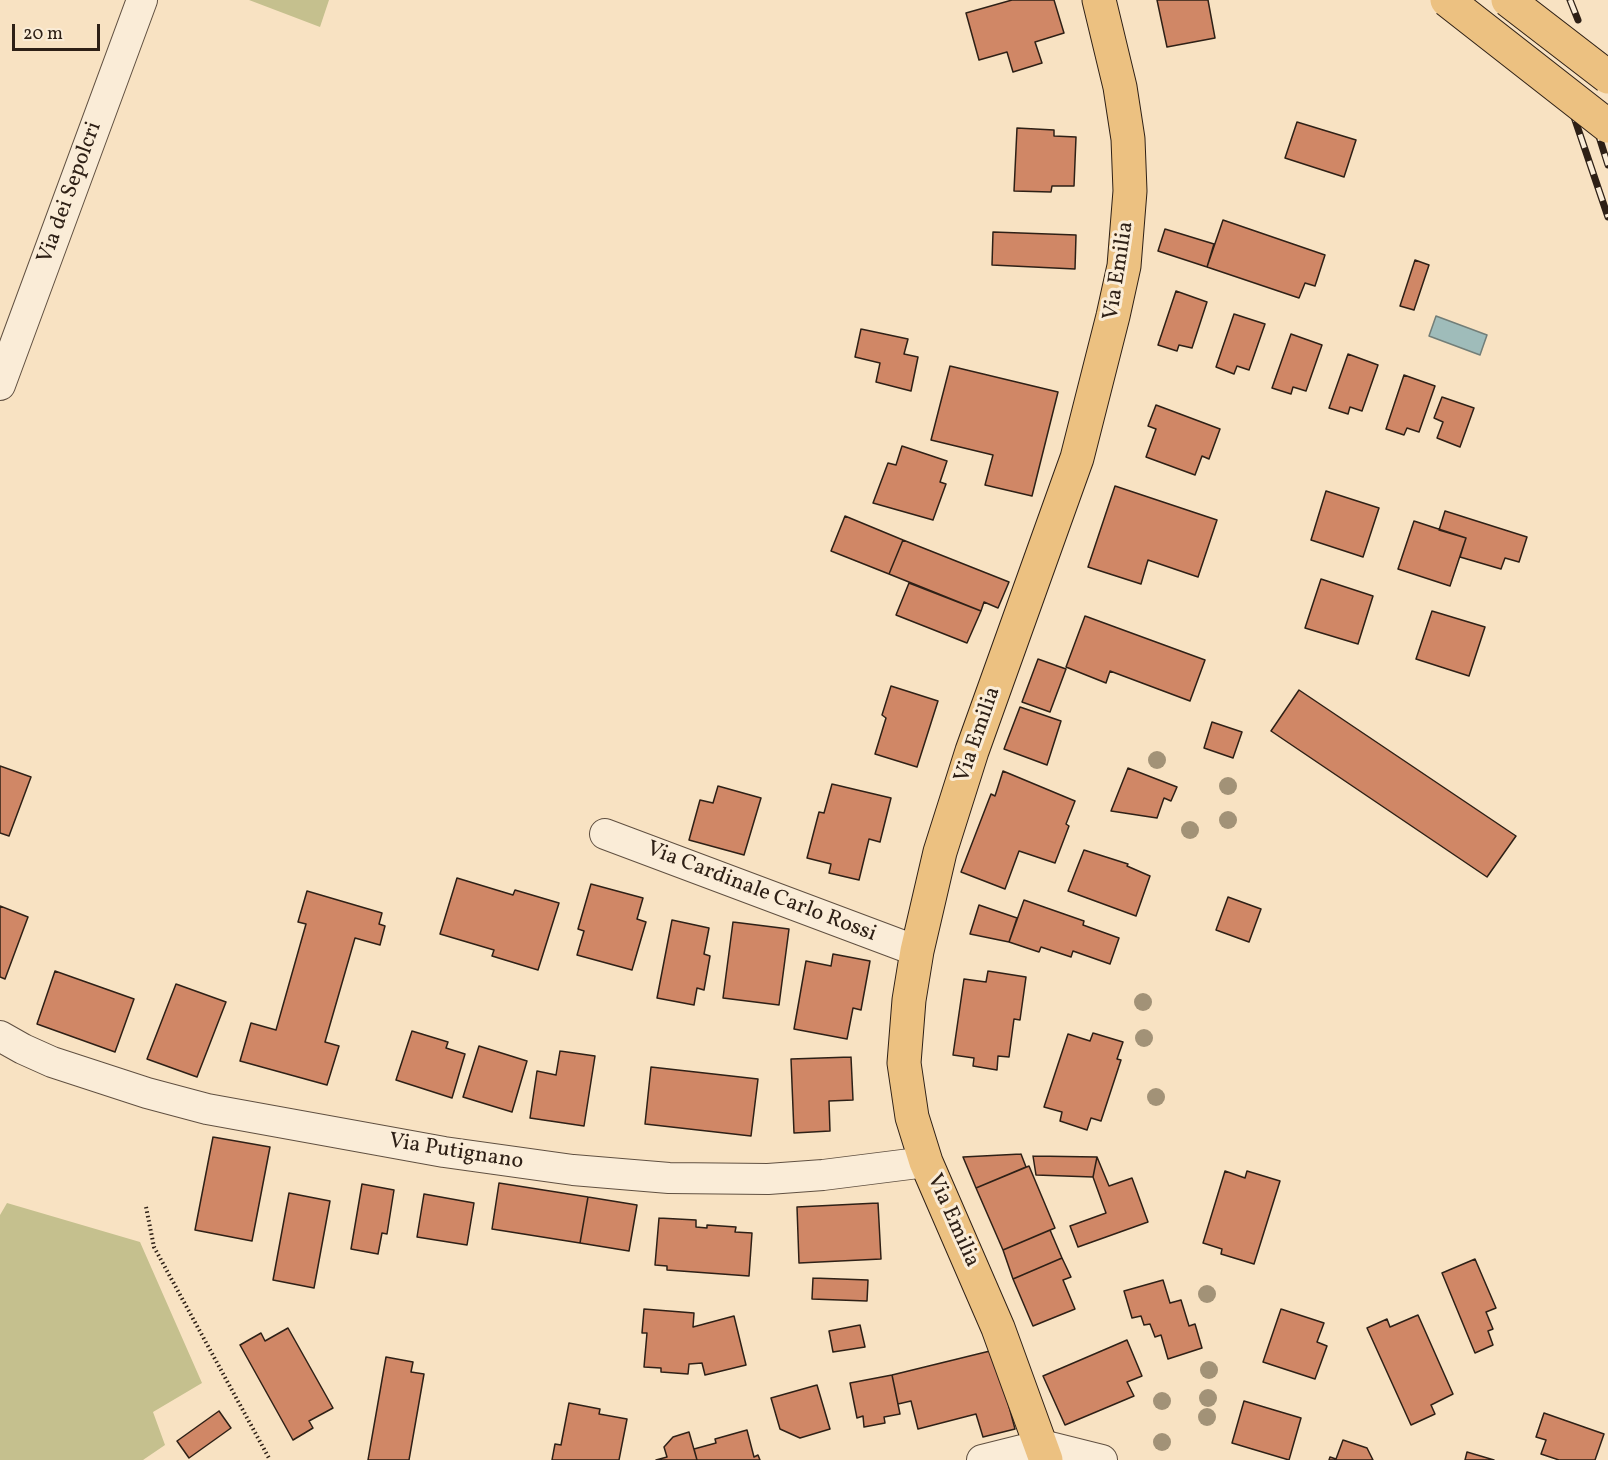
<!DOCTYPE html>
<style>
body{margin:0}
#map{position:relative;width:1608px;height:1460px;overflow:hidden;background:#f8e2c2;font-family:Vollkorn,serif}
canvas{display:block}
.scale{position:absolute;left:12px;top:24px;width:88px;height:27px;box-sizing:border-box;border:3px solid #2e2016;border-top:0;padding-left:8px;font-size:18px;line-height:21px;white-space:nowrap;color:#2e2016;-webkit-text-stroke:4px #faecd7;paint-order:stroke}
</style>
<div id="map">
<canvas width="1608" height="1460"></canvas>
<div class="scale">20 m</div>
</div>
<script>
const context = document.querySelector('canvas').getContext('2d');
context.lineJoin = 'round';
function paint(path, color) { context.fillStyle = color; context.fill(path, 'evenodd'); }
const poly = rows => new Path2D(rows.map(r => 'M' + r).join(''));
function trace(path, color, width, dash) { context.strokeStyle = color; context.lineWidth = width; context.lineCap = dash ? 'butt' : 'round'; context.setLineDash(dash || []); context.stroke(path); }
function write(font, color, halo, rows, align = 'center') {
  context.font = font + ' Vollkorn,serif'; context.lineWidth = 6; context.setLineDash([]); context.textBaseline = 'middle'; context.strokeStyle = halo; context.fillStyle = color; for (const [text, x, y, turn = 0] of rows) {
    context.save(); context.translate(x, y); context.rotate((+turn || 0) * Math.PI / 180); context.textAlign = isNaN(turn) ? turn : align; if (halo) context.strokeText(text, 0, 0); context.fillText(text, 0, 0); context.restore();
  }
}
paint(poly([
 [249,0,329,0,320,27],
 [7,1203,140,1242,202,1383,153,1412,165,1445,143,1460,0,1460,0,1215]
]), '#c5c08e');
const water = poly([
 [1436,316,1487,335,1480,355,1429,336,1436,316]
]);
paint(water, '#9fbcba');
trace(water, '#727e78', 1.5);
const building = poly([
 [1012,0,1054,0,1064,33,1035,42,1042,63,1013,72,1007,52,979,60,966,13,1012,0],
 [1157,0,1208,0,1215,38,1167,47,1157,0],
 [1297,122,1356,140,1344,177,1285,158,1297,122],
 [1017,128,1054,130,1054,136,1076,137,1074,186,1052,186,1051,192,1014,191,1017,128],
 [1223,220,1325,255,1315,286,1305,283,1299,298,1207,267,1223,220],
 [1165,229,1214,244,1207,267,1158,251,1165,229],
 [993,232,1076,235,1075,269,992,265,993,232],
 [1415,260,1429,265,1414,310,1400,306,1415,260],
 [1176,291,1207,302,1192,348,1179,345,1177,351,1158,345,1176,291],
 [1234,314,1265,324,1249,370,1237,366,1234,374,1216,367,1234,314],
 [861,329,908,339,904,354,918,357,911,391,876,382,880,363,855,357,861,329],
 [1291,334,1322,345,1306,391,1293,387,1291,394,1272,388,1291,334],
 [1348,354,1378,365,1362,411,1350,407,1348,414,1329,408,1348,354],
 [950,366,1058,392,1032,496,985,485,993,455,931,440,950,366],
 [1404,375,1435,386,1419,432,1407,428,1404,435,1386,429,1404,375],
 [1442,397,1474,408,1460,447,1437,438,1443,422,1434,418,1442,397],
 [1156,405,1220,429,1209,459,1202,456,1195,475,1146,457,1156,429,1148,426,1156,405],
 [902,446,947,461,940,482,946,484,933,520,873,503,888,463,896,465,902,446],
 [1115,486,1217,520,1198,577,1148,560,1141,584,1088,567,1115,486],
 [1326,491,1379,508,1363,557,1311,540,1326,491],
 [1445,511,1527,537,1519,562,1505,558,1501,569,1460,557,1466,538,1439,530,1445,511],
 [845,516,903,540,889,574,831,551,845,516],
 [1414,521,1466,538,1450,586,1398,569,1414,521],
 [903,540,1009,582,998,608,984,602,981,611,889,574,903,540],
 [1321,579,1373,596,1358,644,1305,628,1321,579],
 [909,583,981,611,967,643,896,615,909,583],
 [1432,611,1485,627,1469,676,1416,659,1432,611],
 [1085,616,1205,660,1190,701,1110,671,1106,683,1066,667,1085,616],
 [1038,659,1066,669,1050,712,1022,702,1038,659],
 [891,686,938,701,917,767,875,754,886,718,882,715,891,686],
 [1299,690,1516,836,1487,877,1271,731,1299,690],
 [1020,707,1061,721,1047,765,1004,749,1020,707],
 [1212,722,1242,732,1233,758,1204,748,1212,722],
 [0,766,31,777,9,836,0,833,0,766],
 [1128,768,1177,787,1171,801,1164,798,1157,818,1111,811,1128,768],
 [1003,771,1075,801,1066,824,1069,826,1055,863,1019,851,1005,889,961,872,991,794,995,796,1003,771],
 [832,784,891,798,880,842,869,839,859,880,829,873,831,864,807,858,819,812,824,813,832,784],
 [718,786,761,798,744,855,689,840,700,800,713,803,718,786],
 [1084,850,1128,864,1127,866,1150,876,1136,916,1068,891,1084,850],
 [457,878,513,895,515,890,559,903,538,970,492,956,494,950,440,934,457,878],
 [591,884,643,898,637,919,646,922,632,970,577,955,584,931,578,929,591,884],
 [307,891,382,913,379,924,385,926,380,945,355,938,325,1042,339,1046,327,1085,240,1061,251,1023,276,1030,306,924,298,922,307,891],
 [1228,897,1261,909,1249,942,1216,930,1228,897],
 [1024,900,1084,921,1083,925,1119,938,1110,964,1073,951,1071,957,1041,947,1039,952,1009,942,1024,900],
 [979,905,1017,918,1009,942,970,934,979,905],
 [0,906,28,917,5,979,0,977,0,906],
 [672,920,709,928,704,954,710,956,704,990,697,988,694,1005,657,998,672,920],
 [733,922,789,929,779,1005,723,998,733,922],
 [833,954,870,961,861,1010,853,1008,847,1039,794,1029,806,961,831,966,833,954],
 [55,971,134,999,115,1052,37,1024,55,971],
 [988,971,1026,977,1020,1020,1014,1019,1009,1057,998,1056,997,1070,973,1066,974,1058,953,1055,964,979,986,982,988,971],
 [176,984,226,1002,197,1077,147,1059,176,984],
 [412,1031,448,1042,446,1048,465,1054,452,1098,396,1080,412,1031],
 [1093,1033,1123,1042,1117,1059,1121,1060,1101,1121,1091,1118,1087,1130,1060,1121,1062,1112,1044,1107,1068,1034,1090,1041,1093,1033],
 [479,1046,527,1061,512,1112,463,1097,479,1046],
 [560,1051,595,1056,584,1126,530,1118,537,1071,556,1075,560,1051],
 [851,1057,853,1100,829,1101,830,1131,794,1133,791,1059,851,1057],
 [651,1067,758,1079,751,1136,645,1124,651,1067],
 [213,1137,270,1147,252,1241,195,1230,213,1137],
 [1021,1154,1026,1167,976,1188,963,1157,1021,1154],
 [1033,1156,1097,1157,1093,1177,1036,1175,1033,1156],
 [1097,1157,1109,1186,1132,1178,1148,1222,1078,1247,1070,1226,1106,1213,1093,1177,1097,1157],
 [1029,1166,1055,1228,1003,1250,976,1188,1029,1166],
 [1225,1171,1245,1178,1247,1171,1280,1181,1254,1264,1221,1254,1222,1249,1203,1243,1225,1171],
 [499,1183,588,1197,580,1243,492,1229,499,1183],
 [362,1184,394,1190,387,1234,382,1233,378,1254,351,1249,362,1184],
 [289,1193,330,1201,314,1288,273,1280,289,1193],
 [424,1194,474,1203,467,1245,417,1237,424,1194],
 [588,1197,637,1205,629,1251,580,1243,588,1197],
 [878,1203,881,1259,799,1263,797,1207,878,1203],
 [659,1218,696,1220,696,1227,707,1228,707,1225,736,1227,735,1232,752,1233,749,1276,667,1270,667,1266,655,1265,659,1218],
 [1050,1230,1062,1258,1013,1279,1003,1250,1050,1230],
 [1062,1258,1071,1277,1063,1280,1075,1309,1033,1326,1013,1279,1062,1258],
 [1475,1259,1496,1308,1486,1312,1493,1329,1488,1331,1493,1345,1475,1353,1442,1273,1475,1259],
 [813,1278,868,1280,867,1301,812,1299,813,1278],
 [1163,1280,1170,1303,1181,1300,1189,1326,1195,1324,1202,1348,1168,1359,1161,1335,1155,1337,1150,1324,1144,1325,1141,1316,1132,1318,1124,1291,1163,1280],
 [644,1309,694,1313,693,1327,734,1316,746,1365,705,1375,702,1363,689,1364,688,1374,661,1372,661,1368,644,1367,647,1333,642,1333,644,1309],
 [1281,1309,1324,1323,1317,1342,1327,1346,1315,1379,1263,1362,1281,1309],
 [1418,1315,1453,1394,1431,1405,1435,1414,1411,1425,1367,1328,1387,1319,1390,1327,1418,1315],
 [860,1325,865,1347,833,1352,829,1331,860,1325],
 [288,1328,333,1408,309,1421,313,1428,293,1440,240,1345,261,1333,265,1341,288,1328],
 [1127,1340,1142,1376,1127,1382,1134,1396,1065,1425,1043,1376,1127,1340],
 [994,1350,1015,1429,983,1437,976,1414,918,1429,911,1401,898,1404,892,1375,994,1350],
 [386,1357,413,1362,411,1372,424,1374,409,1460,368,1460,386,1357],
 [892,1375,900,1414,884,1417,885,1423,864,1427,863,1416,857,1418,850,1383,892,1375],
 [817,1385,830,1429,800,1438,780,1429,771,1398,817,1385],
 [1244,1401,1301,1418,1289,1460,1232,1443,1244,1401],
 [569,1403,600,1409,599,1414,627,1419,619,1460,552,1460,555,1444,561,1445,569,1403],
 [219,1411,231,1428,189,1458,177,1441,219,1411],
 [1544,1413,1604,1434,1595,1460,1559,1460,1541,1454,1546,1440,1536,1437,1544,1413],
 [747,1430,754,1457,758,1455,760,1460,697,1460,694,1449,716,1443,715,1439,747,1430],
 [689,1432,697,1460,656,1460,667,1457,664,1447,673,1437,689,1432],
 [1343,1440,1367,1448,1373,1460,1329,1460,1330,1457,1336,1459,1343,1440],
 [1467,1452,1494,1460,1465,1460,1467,1452]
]);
paint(building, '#d08766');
trace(building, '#2e2016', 1.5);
const minor = poly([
 [0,385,142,0],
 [605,834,917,951],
 [0,1036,23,1049,52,1062,147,1093,207,1109,444,1152,573,1170,669,1178,768,1179,823,1175,926,1162],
 [982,1460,1042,1445,1102,1460]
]);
const major = poly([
 [1046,1460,998,1328,926,1162,912,1117,904,1063,909,1000,917,951,940,852,972,751,1077,458,1113,316,1124,266,1130,191,1128,139,1120,87,1099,0]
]);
trace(minor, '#605041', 32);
trace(major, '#2e2016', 35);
trace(poly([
 [146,1207,154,1247,270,1460]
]), '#2e2016', 4, [1.5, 3]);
trace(minor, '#faecd7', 30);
trace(major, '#ecc181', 33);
const rail = poly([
 [1570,0,1578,20],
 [1571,108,1608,217],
 [1596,127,1608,165]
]);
trace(rail, '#2e2016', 7);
trace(rail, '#faecd7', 4.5, [14]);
const highwayBridge = poly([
 [1447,0,1608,126],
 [1508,0,1608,77]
]);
trace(highwayBridge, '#2e2016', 35, []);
trace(highwayBridge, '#ecc181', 33);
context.fillStyle = '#a29277';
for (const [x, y] of [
 [1157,760],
 [1228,786],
 [1228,820],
 [1190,830],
 [1143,1002],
 [1144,1038],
 [1156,1097],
 [1207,1294],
 [1209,1370],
 [1208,1398],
 [1162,1401],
 [1207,1417],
 [1162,1442]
]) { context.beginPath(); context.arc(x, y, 9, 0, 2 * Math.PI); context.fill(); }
write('22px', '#2e2016', '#faecd7', [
 ["Via dei Sepolcri",71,193,-70],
 ["Via Emilia",1120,271,-81],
 ["Via Emilia",979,735,-71],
 ["Via Cardinale Carlo Rossi",761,893,21],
 ["Via Putignano",456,1153,9],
 ["Via Emilia",952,1221,66]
]);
</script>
